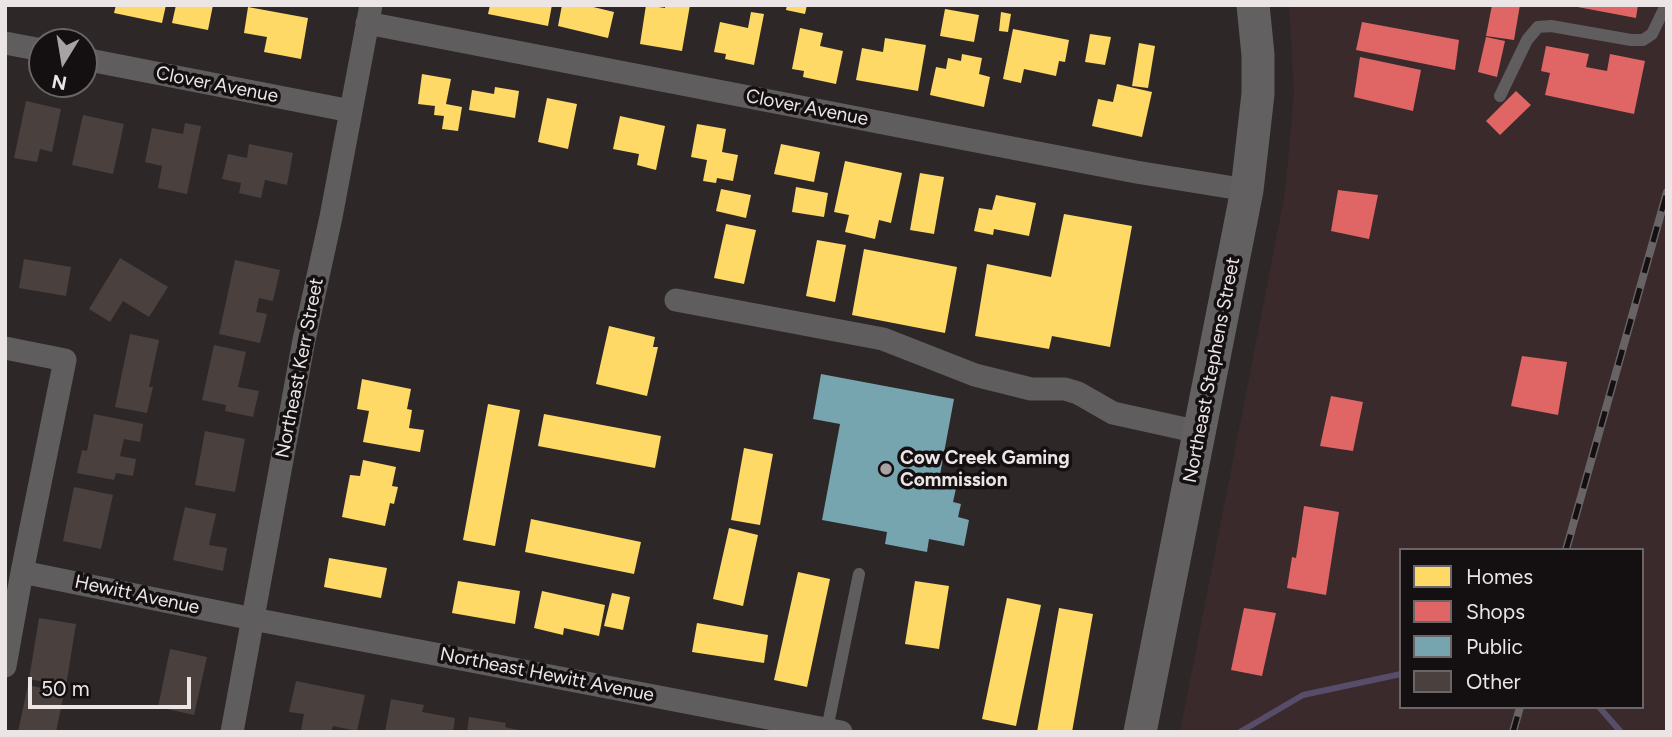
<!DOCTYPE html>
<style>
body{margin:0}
#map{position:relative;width:1672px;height:737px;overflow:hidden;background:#2d2728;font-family:Figtree,sans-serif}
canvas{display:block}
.frame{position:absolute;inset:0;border:7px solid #ece5e6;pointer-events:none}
.legend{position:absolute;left:1399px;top:548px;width:245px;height:161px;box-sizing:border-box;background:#140f10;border:2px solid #6a6566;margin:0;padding:9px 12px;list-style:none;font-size:21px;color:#ece5e6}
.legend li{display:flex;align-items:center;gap:14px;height:35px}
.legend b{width:35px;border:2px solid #6a6566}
.north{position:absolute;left:28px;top:28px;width:70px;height:70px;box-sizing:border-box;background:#140f10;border:2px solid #6a6566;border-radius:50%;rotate:191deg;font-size:19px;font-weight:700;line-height:28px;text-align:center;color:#ece5e6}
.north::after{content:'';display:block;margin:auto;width:24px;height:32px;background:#a9a2a4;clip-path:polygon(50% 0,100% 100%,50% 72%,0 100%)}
.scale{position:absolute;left:28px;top:677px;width:163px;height:32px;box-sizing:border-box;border:4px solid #ece5e6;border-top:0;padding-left:9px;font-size:21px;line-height:24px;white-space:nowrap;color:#ece5e6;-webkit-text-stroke:5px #140f10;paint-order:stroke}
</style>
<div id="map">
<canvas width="1672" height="737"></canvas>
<div class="frame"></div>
<ul class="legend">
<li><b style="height:19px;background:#ffd966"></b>Homes</li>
<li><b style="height:19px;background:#e06666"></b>Shops</li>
<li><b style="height:19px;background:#76a5af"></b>Public</li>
<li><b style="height:19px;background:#4a413f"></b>Other</li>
</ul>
<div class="north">N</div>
<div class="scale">50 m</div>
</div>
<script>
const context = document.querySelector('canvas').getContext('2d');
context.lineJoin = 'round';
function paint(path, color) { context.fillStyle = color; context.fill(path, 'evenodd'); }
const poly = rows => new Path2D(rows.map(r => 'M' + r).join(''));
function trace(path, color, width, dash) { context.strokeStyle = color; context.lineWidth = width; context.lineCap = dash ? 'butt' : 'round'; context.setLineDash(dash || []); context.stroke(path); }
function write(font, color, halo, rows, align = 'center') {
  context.font = font + ' Figtree,sans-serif'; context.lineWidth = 7; context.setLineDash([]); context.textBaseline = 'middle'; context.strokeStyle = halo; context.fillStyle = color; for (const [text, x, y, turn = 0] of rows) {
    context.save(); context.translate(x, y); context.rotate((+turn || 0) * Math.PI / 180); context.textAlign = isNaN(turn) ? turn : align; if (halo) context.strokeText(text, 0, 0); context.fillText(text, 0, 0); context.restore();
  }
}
paint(poly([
 [1289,5,1667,5,1667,732,1180,732,1285,193,1294,93],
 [1401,550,1642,550,1642,707,1401,707]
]), '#3a2a2c');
paint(poly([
 [116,5,166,5,162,23,114,13],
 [176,5,213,5,208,30,172,23],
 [490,5,552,5,548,26,488,14],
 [562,5,585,5,614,12,608,38,558,26],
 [646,5,665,8,665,5,690,5,682,51,640,44],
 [787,5,807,5,805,14,786,10],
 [248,7,308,18,301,59,264,52,267,37,244,33],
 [945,9,979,15,974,42,940,36],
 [751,12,764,14,754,65,725,59,726,54,714,52,720,22,748,28],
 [1001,12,1011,14,1008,32,999,31],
 [800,28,823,33,820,46,843,51,836,84,803,77,804,71,792,69],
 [1013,29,1069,40,1065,62,1059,61,1056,76,1024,69,1021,83,1003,79],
 [1090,34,1111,37,1105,65,1085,62],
 [885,38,926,45,918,91,856,80,862,48,883,52],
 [1139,43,1155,46,1148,88,1132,86],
 [962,54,982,58,979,74,990,77,984,107,930,95,936,67,946,69,948,58,961,61],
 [422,74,451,79,446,104,462,107,458,131,442,129,444,116,434,115,435,106,418,104],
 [1117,84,1152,92,1142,137,1092,126,1098,99,1113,102],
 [495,87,519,91,515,118,469,110,472,90,494,94],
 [547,98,577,104,568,149,538,142],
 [620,116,665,126,656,170,637,165,639,154,613,149],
 [697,124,726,129,722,152,738,155,733,181,717,178,716,183,703,181,707,160,691,157],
 [781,144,820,152,814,182,774,174],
 [845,161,902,173,891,223,879,220,875,239,845,232,849,215,834,212],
 [920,173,944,177,934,234,910,230],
 [796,187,828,193,824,217,792,212],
 [721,189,751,195,746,218,716,211],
 [996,195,1036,203,1029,236,994,229,993,235,974,231,979,208,992,210],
 [1064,214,1132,226,1110,347,1052,336,1049,349,975,336,987,264,1051,277],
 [726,224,756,230,744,284,714,278],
 [817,240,846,245,835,302,806,296],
 [864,249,957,267,945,333,852,315],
 [609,326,655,337,653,347,658,347,647,396,596,384],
 [362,379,411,389,407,409,412,410,409,428,424,430,420,452,363,442,369,411,357,409],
 [488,404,520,410,495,546,463,540],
 [544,414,661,436,655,468,538,446],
 [744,448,773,454,760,525,731,520],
 [363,460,396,467,392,486,398,487,394,504,390,503,385,526,342,517,350,475,360,476],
 [531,519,641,542,634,574,525,552],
 [729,528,758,535,743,606,713,599],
 [329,558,387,568,381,598,324,587],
 [798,572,830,579,807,687,774,680],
 [458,581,520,591,515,624,452,613],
 [915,581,949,586,939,649,905,644],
 [542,591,605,605,599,636,564,628,563,635,534,628],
 [612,593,630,597,623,630,604,626],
 [1007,598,1041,605,1016,726,982,719],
 [1059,608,1093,614,1072,732,1037,732],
 [697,623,768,635,764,663,692,652]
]), '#ffd966');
paint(poly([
 [1492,5,1520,5,1514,40,1486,36],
 [1567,5,1638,5,1636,18],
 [1362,22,1459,40,1455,70,1356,50],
 [1486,37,1505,41,1497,77,1478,72],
 [1546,46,1589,54,1586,67,1607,71,1610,54,1645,61,1634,114,1545,95,1550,73,1541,71],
 [1360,57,1421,70,1413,111,1354,97],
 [1516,91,1531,105,1500,135,1486,121],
 [1338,190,1378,195,1369,239,1331,231],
 [1522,356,1567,362,1558,415,1511,406],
 [1331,396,1363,402,1353,451,1320,446],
 [1304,506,1339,512,1326,595,1287,588,1292,557,1296,558],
 [1244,608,1276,613,1262,676,1231,670]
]), '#e06666');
paint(poly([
 [821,374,954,399,939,480,957,484,953,502,961,504,958,517,969,520,964,546,929,539,927,552,885,544,887,532,822,520,840,424,813,419]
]), '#76a5af');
trace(poly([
 [1599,707,1621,732],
 [1240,732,1303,695,1401,674]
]), '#574d6a', 6);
paint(poly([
 [26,101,61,109,52,152,40,149,37,162,14,158],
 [83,115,124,124,113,174,72,165],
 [185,123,201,126,187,194,158,188,162,166,145,162,152,128,183,134],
 [249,144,293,153,287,185,265,180,261,198,239,193,241,183,222,179,228,154,247,158],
 [120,258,168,287,149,317,123,301,110,322,89,309],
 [24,259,71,267,66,296,19,288],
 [235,260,280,270,273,301,259,298,256,312,267,314,260,343,219,334],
 [130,334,159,340,149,387,153,387,147,413,115,407],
 [214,345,246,352,238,387,259,391,253,417,225,411,226,405,202,400],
 [94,414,143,424,140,442,124,439,120,456,136,459,133,476,116,473,114,480,77,473,82,450,87,451],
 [205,431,245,439,235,492,195,485],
 [74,487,113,495,101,549,63,541],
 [185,507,216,514,209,545,227,548,223,571,173,560],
 [39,618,76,624,66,686,29,679],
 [170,649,207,657,194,715,158,707],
 [296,681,365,695,357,731,333,726,331,732,301,730,304,714,289,712],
 [28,685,64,693,56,732,18,732],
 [391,699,424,705,422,712,455,718,453,732,385,732],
 [469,717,506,723,505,727,527,732,467,732]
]), '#4a413f');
trace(poly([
 [1500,96,1527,40,1538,27,1551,26,1631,40,1643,40,1652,34,1666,5],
 [827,729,859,574]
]), '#605d5e', 12);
trace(poly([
 [367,23,1136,172,1247,190],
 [5,43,42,50],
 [84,59,351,111],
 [676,300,883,339,975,375,1031,389,1065,389,1078,393,1113,413,1199,432],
 [5,348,65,360,22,572,5,666],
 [22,572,253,619,841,732],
 [232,732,304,340,331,217,371,5]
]), '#605d5e', 23);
trace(poly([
 [1140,732,1247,190,1258,94,1258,55,1253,5]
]), '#636061', 33);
const rail = poly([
 [1566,550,1667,192],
 [1513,732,1520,707]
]);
trace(rail, '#686364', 8);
trace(rail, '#140f10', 5, [16]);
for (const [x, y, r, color] of [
 [886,469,7,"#a9a2a4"]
]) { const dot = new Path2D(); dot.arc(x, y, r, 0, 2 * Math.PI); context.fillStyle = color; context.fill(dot); trace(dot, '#140f10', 2.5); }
write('19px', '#ece5e6', '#140f10', [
 ["Clover Avenue",217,85,11],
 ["Clover Avenue",807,108,11],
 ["Northeast Kerr Street",300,368,-79],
 ["Northeast Stephens Street",1212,370,-79],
 ["Hewitt Avenue",137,595,12],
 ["Northeast Hewitt Avenue",547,675,11]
]);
write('bold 19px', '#ece5e6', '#140f10', [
 ["Cow Creek Gaming",900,458],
 ["Commission",900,480]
], 'left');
</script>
